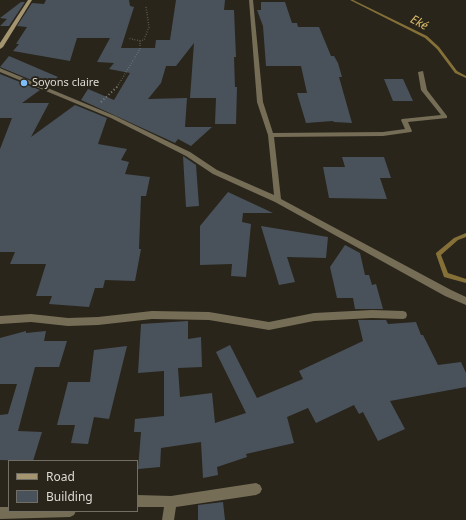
<!DOCTYPE html>
<meta charset="utf-8">
<style>
body{margin:0}
#map{position:relative;width:466px;height:520px;overflow:hidden;background:#29251b;font-family:"Noto Sans",sans-serif}
canvas{display:block}
.legend{position:absolute;left:8px;top:460px;width:130px;height:52px;box-sizing:border-box;background:#29251b;border:1px solid #716e65;margin:0;padding:5px 7px;list-style:none;font-size:12px;color:#dddbd4}
.legend li{display:flex;align-items:center;gap:8px;height:20px}
.legend b{width:20px;border:1px solid #716e65}
</style>
<div id="map">
<canvas width="466" height="520"></canvas>
<ul class="legend">
<li><b style="height:5px;background:#a49570"></b>Road</li>
<li><b style="height:11px;background:#49525b"></b>Building</li>
</ul>
</div>
<script>
const context = document.querySelector('canvas').getContext('2d');
context.lineJoin = 'round';
const poly = rows => new Path2D(rows.map(r => 'M' + r).join(''));
function paint(path, color) { context.fillStyle = color; context.fill(path, 'evenodd'); }
function trace(path, color, width, dash) { context.strokeStyle = color; context.lineWidth = width; context.lineCap = dash ? 'butt' : 'round'; context.setLineDash(dash || []); context.stroke(path); }
function write(font, color, halo, rows, align = 'center') {
  context.font = font + ' "Noto Sans",sans-serif'; context.lineWidth = 4; context.setLineDash([]); context.textBaseline = 'middle'; context.strokeStyle = halo; context.fillStyle = color; for (const [text, x, y, turn = 0] of rows) {
    context.save(); context.translate(x, y); context.rotate((+turn || 0) * Math.PI / 180); context.textAlign = isNaN(turn) ? turn : align; if (halo) context.strokeText(text, 0, 0); context.fillText(text, 0, 0); context.restore();
  }
}
paint(poly([
 [350,0,353,0,427,36,439,47,457,71,466,76,466,78,455,73,437,49,425,38,350,0],
 [466,233,466,237,458,240,441,255,448,273,466,279,466,283,444,277,436,254,436,253,454,238,466,233]
]), '#857038');
paint(poly([
 [46,0,129,0,130,6,134,7,121,48,155,48,156,40,170,40,176,0,225,0,224,10,234,10,236,57,234,57,235,87,237,87,236,124,215,124,216,98,190,98,194,43,176,66,166,66,161,83,148,99,187,98,185,127,212,127,191,146,178,139,175,143,81,100,88,89,114,100,130,73,109,69,114,63,97,62,110,38,77,38,70,61,13,51,19,44,16,44,27,27,17,26,32,3,44,4],
 [21,2,25,2,9,26,0,26,7,19,0,18],
 [261,2,285,2,292,23,297,23,298,27,319,27,331,56,334,56,338,63,342,77,339,77,352,123,334,122,333,121,306,123,297,93,307,93,301,66,266,66,263,26,257,10,261,10],
 [9,56,58,77,46,86,0,67],
 [0,74,40,90,22,103,49,103,31,137,75,105,107,118,98,144,127,149,121,160,129,162,125,174,150,177,146,196,141,196,139,249,141,249,135,281,105,280,103,288,95,288,89,307,49,304,52,296,36,296,46,264,10,264,15,252,0,252,0,149,12,118,0,118],
 [384,79,403,79,413,101,393,101],
 [183,156,196,165,199,206,186,207],
 [342,157,384,157,391,178,380,178,387,199,329,198,323,167,345,167],
 [228,192,273,213,243,213,242,222,251,224,246,277,231,276,232,264,200,265,200,226],
 [261,226,328,237,326,258,287,257,295,282,279,285],
 [345,245,360,253,365,275,369,275,372,285,376,284,383,309,355,309,353,298,337,298,330,267],
 [358,320,386,320,388,324,416,322,421,335,423,335,438,365,461,362,466,373,466,387,390,401,405,429,378,441,363,412,359,414,354,405,316,423,308,408,287,417,294,443,246,454,247,457,217,467,218,475,203,478,201,442,161,448,160,467,138,469,141,432,134,432,135,419,164,416,164,371,138,373,141,324,188,321,188,339,201,337,202,367,178,368,180,397,212,393,215,423,246,413,216,352,230,345,257,398,303,379,299,371,363,341],
 [26,331,26,333,46,331,44,341,67,341,59,367,35,367,18,431,42,432,33,461,0,460,0,415,8,414,17,384,0,384,0,338],
 [127,346,109,419,94,417,88,444,71,443,75,425,57,425,68,382,90,382,94,350],
 [223,502,225,520,198,520,198,505]
]), '#49525b');
trace(poly([
 [140,41,144,40,149,27,146,7],
 [117,87,140,49,140,41,128,38]
]), '#848178', 1.5, [0.5, 2]);
trace(poly([
 [101,102,118,86]
]), '#848178', 2, [1, 2.5]);
paint(poly([
 [249,0,253,0,263,102,273,133,383,132,405,129,401,120,402,119,441,115,421,90,418,72,423,71,427,90,447,116,447,118,408,122,412,131,411,132,383,136,274,137,281,199,451,290,466,297,466,305,445,296,275,202,213,174,186,156,111,118,0,72,0,68,2,69,115,116,190,152,217,170,274,195,268,135,257,102,249,0],
 [372,310,403,311,406,312,407,315,406,318,403,319,372,318,314,321,269,330,209,320,152,319,98,325,68,326,31,322,0,324,0,316,31,314,68,318,98,317,152,311,209,312,269,322,314,313,372,310],
 [256,483,260,485,262,489,260,493,256,495,176,507,174,520,162,520,164,507,137,507,137,495,171,496,256,483],
 [0,507,9,507,9,511,76,511,74,515,70,517,0,519,0,507]
]), '#766d56');
paint(poly([
 [28,0,32,0,3,47,0,49,0,43,28,0]
]), '#a49570');
for (const [x, y, r, color] of [
 [24,83,4,"#7fbdfa"]
]) { const dot = new Path2D(); dot.arc(x, y, r, 0, 2 * Math.PI); context.fillStyle = color; context.fill(dot); trace(dot, '#29251b', 1.5); }
write('11px', '#dddbd4', '#29251b', [
 ["Soyons claire",32,83]
], 'left');
write('italic 12px', '#debe6b', '#29251b', [
 ["Eké",419,23,28]
]);
</script>
